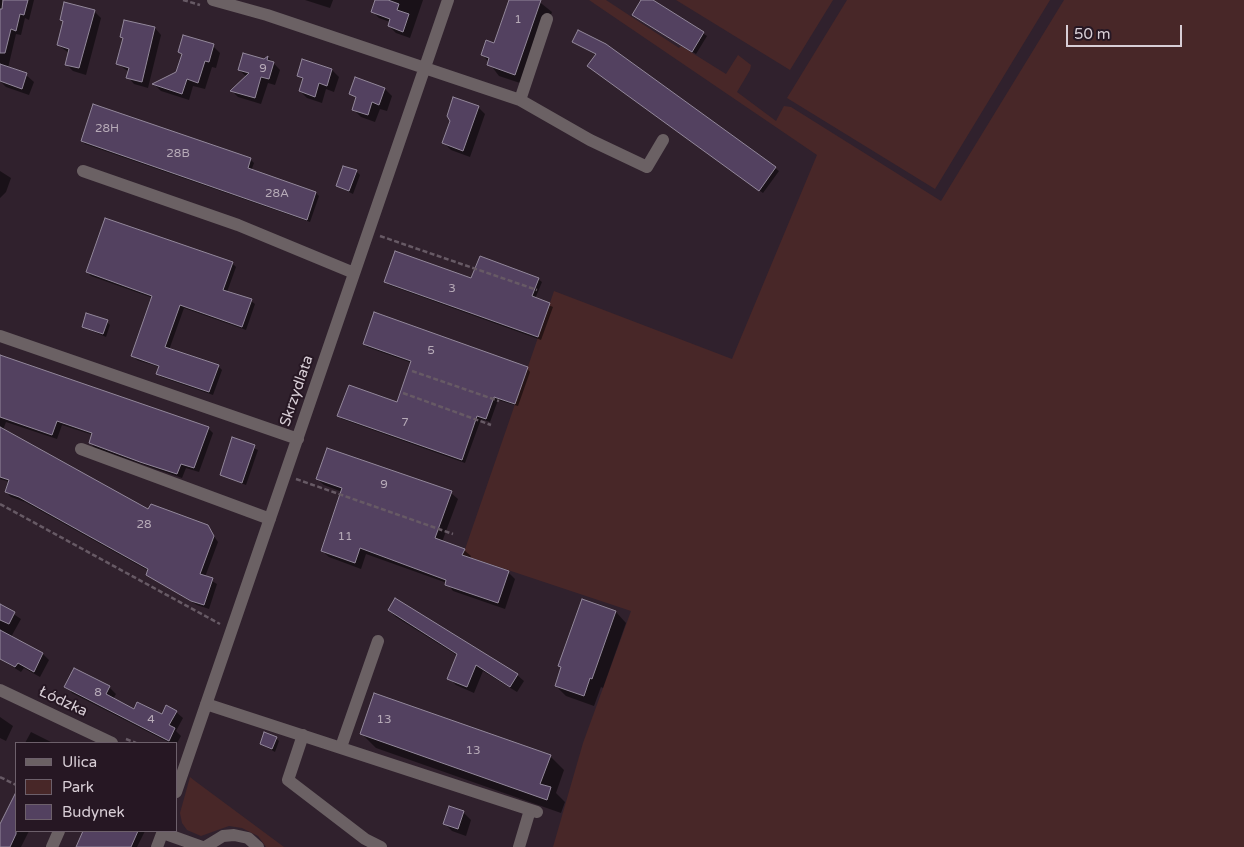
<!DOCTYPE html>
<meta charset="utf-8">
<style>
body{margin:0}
#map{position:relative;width:1244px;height:847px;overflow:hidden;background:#30212d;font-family:"Varela Round",sans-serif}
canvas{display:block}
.legend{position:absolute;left:15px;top:742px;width:162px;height:90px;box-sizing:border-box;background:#261723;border:1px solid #6d606b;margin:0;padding:6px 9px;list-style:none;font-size:15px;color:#d8ced6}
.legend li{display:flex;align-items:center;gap:10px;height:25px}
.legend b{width:25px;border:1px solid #6d606b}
.scale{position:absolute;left:1066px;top:25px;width:116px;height:22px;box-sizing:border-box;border:2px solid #d8ced6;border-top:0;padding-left:6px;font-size:15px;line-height:18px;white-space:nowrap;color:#d8ced6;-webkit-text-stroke:4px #261723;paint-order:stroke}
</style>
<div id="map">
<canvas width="1244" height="847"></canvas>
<ul class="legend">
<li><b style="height:6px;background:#6b6164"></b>Ulica</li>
<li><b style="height:14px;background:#482728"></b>Park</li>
<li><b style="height:14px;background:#534160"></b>Budynek</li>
</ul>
<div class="scale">50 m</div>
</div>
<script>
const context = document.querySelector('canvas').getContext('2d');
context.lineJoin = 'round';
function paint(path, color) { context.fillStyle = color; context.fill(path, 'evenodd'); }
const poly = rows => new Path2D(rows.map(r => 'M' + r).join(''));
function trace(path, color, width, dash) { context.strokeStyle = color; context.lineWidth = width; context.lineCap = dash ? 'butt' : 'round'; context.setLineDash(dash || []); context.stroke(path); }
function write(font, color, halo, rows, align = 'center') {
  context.font = font + ' "Varela Round",sans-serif'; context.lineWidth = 4; context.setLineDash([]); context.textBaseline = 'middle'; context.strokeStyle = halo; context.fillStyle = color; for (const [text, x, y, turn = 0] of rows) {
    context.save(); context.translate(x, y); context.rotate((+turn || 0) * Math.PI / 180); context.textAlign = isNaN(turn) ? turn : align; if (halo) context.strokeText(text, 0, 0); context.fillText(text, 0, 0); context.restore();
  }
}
paint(poly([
 [589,0,606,0,679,48,681,46,726,74,738,55,751,65,750,70,737,92,776,121,784,106,791,107,941,201,1064,0,1244,0,1244,847,553,847,583,743,631,611,463,555,554,291,732,359,817,155],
 [676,0,833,0,790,70],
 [847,0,1050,0,935,189,787,98],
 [190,777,195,781,284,847,266,847,258,836,242,828,229,826,201,836,187,830,182,823,180,813]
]), '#482728');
paint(poly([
 [0,0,34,0,29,20,25,18,21,35,16,34,8,68,26,75,34,82,29,95,6,87,0,81],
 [305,0,333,0,330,8],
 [376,0,423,0,410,38,396,33,389,26,390,22,379,18,372,11],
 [510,0,537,0,552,12,526,85,499,76,483,55,495,44],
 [642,0,650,0,707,36,696,54,636,18],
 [94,11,101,18,86,75,73,71,66,64,69,53,58,45,64,22,61,19],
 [155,28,161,35,148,88,134,84,128,77,129,72,118,64],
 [574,42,605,46,779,171,763,193,592,69,597,55],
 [213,46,220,53,216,68,212,67,205,89,193,86,189,100,161,91,154,84,177,73,183,55,179,52],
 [268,57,280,70,275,85,268,83,261,104,238,97,232,91,247,77,239,70],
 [303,60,332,70,339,77,334,92,326,89,322,103,307,98,300,91,304,81,298,75],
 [385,89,392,96,387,111,380,109,375,122,361,117,353,109,357,99,351,94],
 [478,107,485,114,470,157,451,150,444,143,452,120],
 [82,141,250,159,254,163,251,171,316,193,319,196,310,222,85,144],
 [0,171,11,178,6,192,0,198],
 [356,171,360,175,353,194,337,186],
 [232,263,236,267,227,292,251,301,255,304,246,330,184,308,169,350,218,366,222,370,213,395,161,377,157,373,159,367,137,360,133,356,153,298,91,276,87,272],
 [538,279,542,282,535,299,553,307,541,340,389,285,385,282],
 [107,322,110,325,106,337,83,327],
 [364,344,527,368,530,372,518,406,498,400,490,422,481,419,465,463,342,419,339,416,397,404,412,363,367,347],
 [0,356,208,428,213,433,199,472,186,468,182,478,95,448,90,443,93,435,62,425,57,439,6,422,3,430,149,511,207,526,218,542,205,577,217,584,209,609,197,605,153,579,148,574,149,571,25,502,11,497,6,492,10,482,0,479],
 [233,439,258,450,246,485,221,475],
 [317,479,451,493,458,499,442,542,464,550,471,556,470,559,508,572,515,579,505,609,453,591,447,583,366,554,361,569,329,557,322,551,342,492,324,485],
 [583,601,616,612,626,623,603,688,601,687,594,706,566,696,556,686,562,668,560,666],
 [0,605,21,619,11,637,43,654,49,660,40,677,24,668,21,672,0,659],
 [389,610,517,675,524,681,517,692,483,671,474,693,456,685,449,678,458,656,396,617],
 [66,686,109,687,116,694,113,699,134,711,162,716,176,712,183,718,176,731,181,736,176,745,176,743,170,743,72,693],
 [0,717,13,726,6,741,0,738],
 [31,732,53,743,25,743],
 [362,734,550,756,564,770,556,793,565,802,561,813,376,748],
 [276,738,279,741,275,752,261,744],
 [16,792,16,831,29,831,21,847,0,847,0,825],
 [450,808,464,813,471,820,466,836,452,831,444,823],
 [84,831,114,831,124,836,127,831,145,831,137,847,78,847]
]), '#0007');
const building = poly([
 [3,0,28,0,24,15,20,14,16,31,11,29,5,53,0,53,0,9,2,9,3,0],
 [375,0,388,0,399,4,397,10,409,14,403,32,388,26,390,19,371,12,375,0],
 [509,0,541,0,515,75,487,65,489,58,481,55,486,40,494,43,509,0],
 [641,0,653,0,704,32,692,52,632,15,641,0],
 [64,2,95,10,79,68,65,65,69,49,57,45,63,21,60,20,64,2],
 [124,20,155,27,142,82,126,78,129,68,116,64,123,38,120,37,124,20],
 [578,30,606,44,776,167,759,191,587,66,596,54,572,42,578,30],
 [183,35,214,44,209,62,205,61,198,83,187,79,182,94,152,84,176,72,182,54,178,52,183,35],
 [243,53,264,59,268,56,267,60,274,62,269,79,261,77,255,98,230,91,249,73,238,70,243,53],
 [302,59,332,69,327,86,319,83,315,97,299,91,303,78,297,76,302,59],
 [0,64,27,73,22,89,0,81,0,64],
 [355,77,385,88,379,105,372,102,368,115,352,110,356,97,349,94,355,77],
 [453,97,479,106,463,151,442,143,450,121,447,116,453,97],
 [93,104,251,158,248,168,316,192,307,220,81,141,93,104],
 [343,166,357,170,349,191,336,186,343,166],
 [105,218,233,262,223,290,252,299,242,327,180,305,165,347,219,365,209,392,156,374,159,366,131,356,152,296,86,272,105,218],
 [395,251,471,278,480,256,539,278,532,296,550,303,538,337,384,282,395,251],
 [374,312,528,367,515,404,494,397,486,419,477,416,462,460,337,416,349,385,397,402,411,361,363,344,374,312],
 [86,313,108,320,103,334,82,327,86,313],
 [0,355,209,427,194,468,181,464,177,474,140,462,89,443,92,433,57,421,52,435,0,417,0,355],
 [0,427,148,509,151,504,208,525,214,536,200,574,213,578,204,605,191,601,146,575,148,569,19,497,5,492,9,480,0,477,0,427],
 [232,437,255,445,242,483,220,475,232,437],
 [327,448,452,491,435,538,465,549,462,555,509,571,498,603,445,585,446,580,360,548,355,563,321,551,342,488,316,479,327,448],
 [395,598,518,674,510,687,476,665,467,687,447,679,457,654,388,610,395,598],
 [582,599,616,611,592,679,590,678,584,696,555,686,561,667,558,666,582,599],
 [0,604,15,612,9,624,0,620,0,604],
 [0,630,43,653,34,672,18,663,15,667,0,659,0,630],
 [74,668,110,686,106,694,134,709,137,702,162,714,166,705,177,711,169,725,175,728,169,741,64,687,74,668],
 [374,693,551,755,540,784,551,787,547,800,360,734,374,693],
 [264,732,277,737,272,749,260,744,264,732],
 [16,792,16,834,10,847,0,847,0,824,16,792],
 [449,806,464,811,458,829,443,824,449,806],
 [83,831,138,831,131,847,76,847,83,831]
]);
paint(building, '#534160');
trace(building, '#93889b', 1);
trace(poly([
 [183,0,200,5],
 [380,236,537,290],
 [412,371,499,401],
 [403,393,491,425],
 [296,479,453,534],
 [0,504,220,624],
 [126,739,136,743],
 [0,777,16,785]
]), '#675a65', 2.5, [5, 2.5]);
trace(poly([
 [213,0,267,15,520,100,590,140,647,167,663,140],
 [520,100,547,19],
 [83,171,238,225,354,273],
 [0,336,298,439],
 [81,449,270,519],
 [0,690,112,743],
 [206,704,537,812],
 [303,735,288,780,365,839,381,847],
 [341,747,378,641],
 [176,792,448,0],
 [163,833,202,847],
 [52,847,59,831],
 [157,847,163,831],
 [205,847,223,836,234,835,248,838,258,847],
 [519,847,530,810]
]), '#6b6164', 12);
write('12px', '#b7abb8', null, [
 ["1",518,20],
 ["9",263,69],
 ["28H",107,129],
 ["28B",178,154],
 ["28A",277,194],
 ["3",452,289],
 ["5",431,351],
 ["7",405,423],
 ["9",384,485],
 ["28",144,525],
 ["11",345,537],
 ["8",98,693],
 ["4",151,720],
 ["13",384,720],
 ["13",473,751]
]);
write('15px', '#d8ced6', '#261723', [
 ["Skrzydlata",297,391,-71],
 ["Łódzka",63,702,25]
]);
</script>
